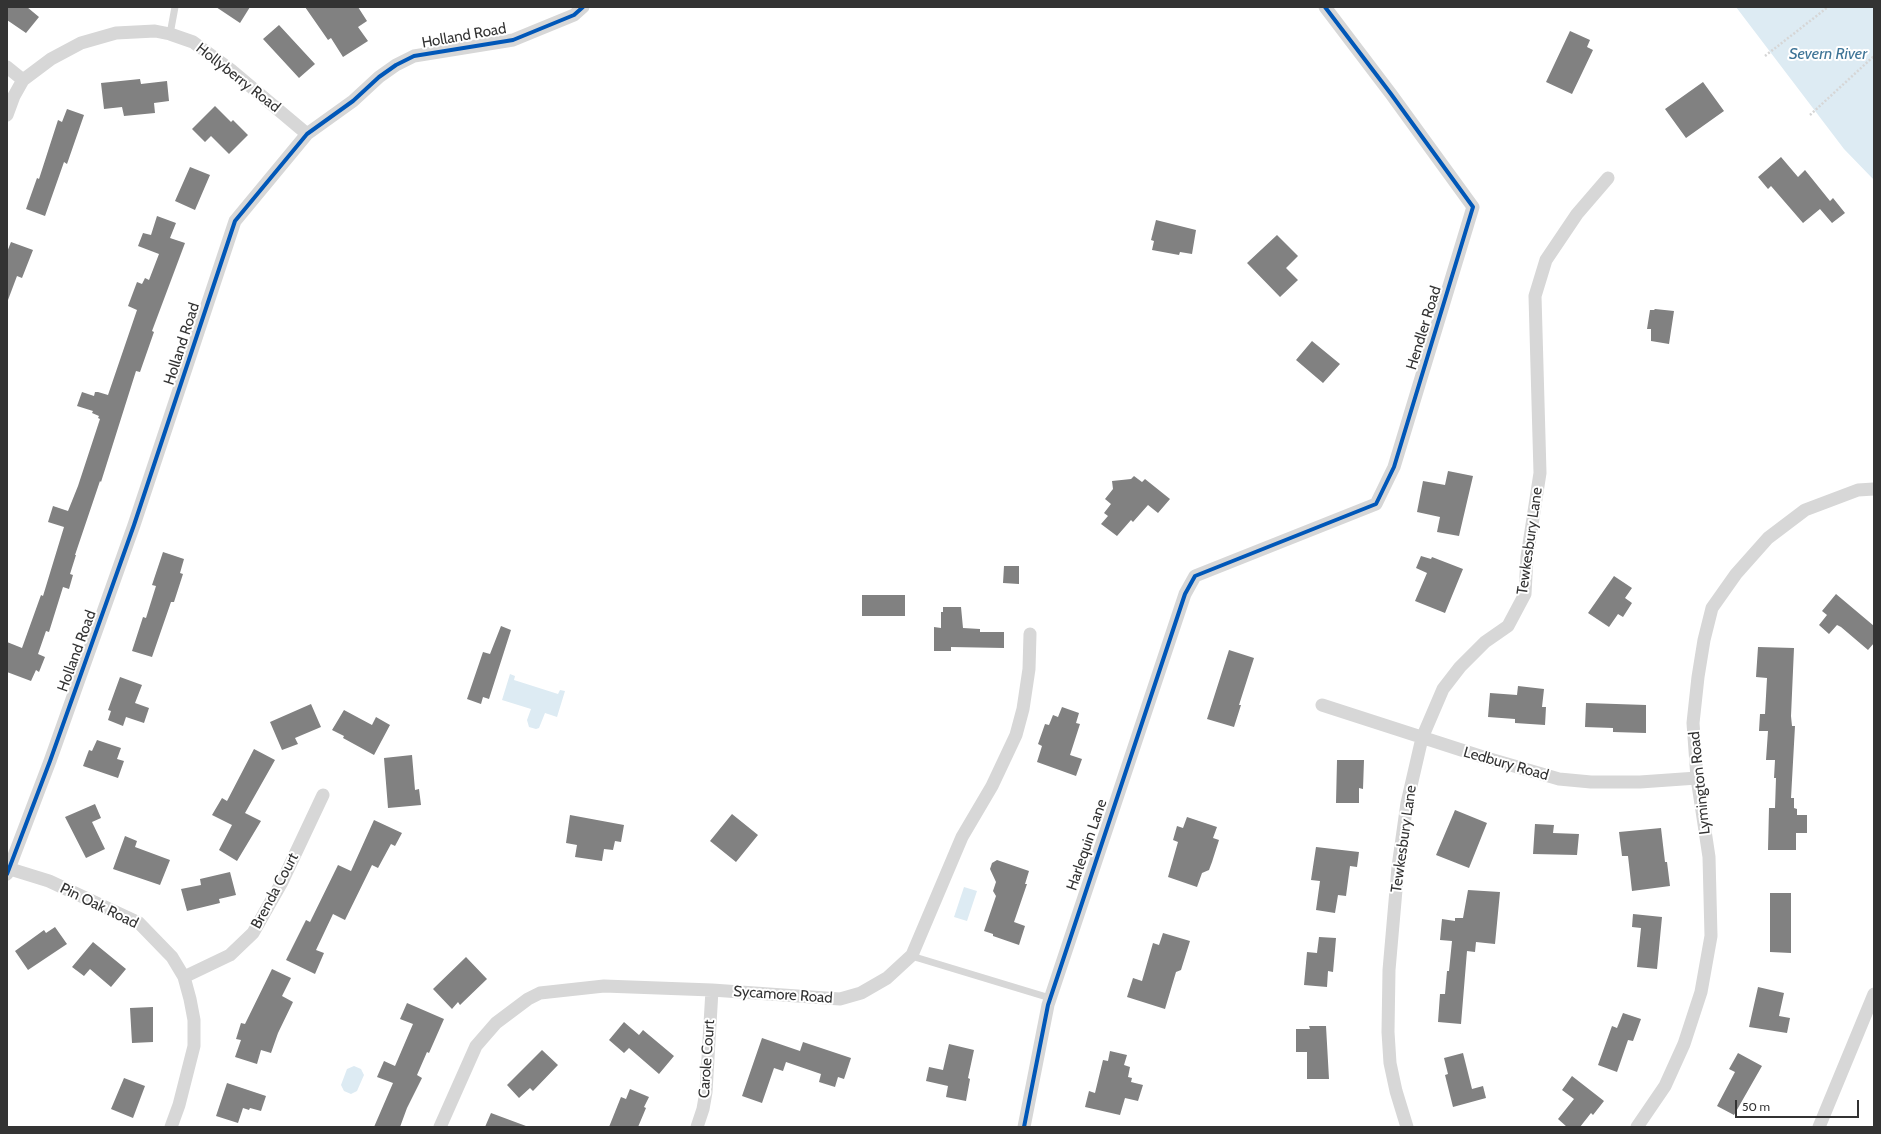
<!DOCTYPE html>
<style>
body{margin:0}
#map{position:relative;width:1881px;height:1134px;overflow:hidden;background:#fff;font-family:Cabin,sans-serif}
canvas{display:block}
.frame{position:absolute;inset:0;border:8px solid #333;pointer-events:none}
.scale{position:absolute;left:1735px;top:1100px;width:124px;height:18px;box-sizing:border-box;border:2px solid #333;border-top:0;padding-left:5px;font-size:12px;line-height:14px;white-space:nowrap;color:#333;-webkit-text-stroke:3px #fff;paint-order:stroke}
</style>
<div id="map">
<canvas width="1881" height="1134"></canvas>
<div class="frame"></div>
<div class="scale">50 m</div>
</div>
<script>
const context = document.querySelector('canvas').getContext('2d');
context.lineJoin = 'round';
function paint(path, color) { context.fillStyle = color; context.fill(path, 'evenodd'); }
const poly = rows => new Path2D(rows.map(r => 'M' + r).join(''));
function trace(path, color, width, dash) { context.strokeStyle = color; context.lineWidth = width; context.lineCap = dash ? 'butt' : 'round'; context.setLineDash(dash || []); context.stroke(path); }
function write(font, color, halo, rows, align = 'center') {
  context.font = font + ' Cabin,sans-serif'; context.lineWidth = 4; context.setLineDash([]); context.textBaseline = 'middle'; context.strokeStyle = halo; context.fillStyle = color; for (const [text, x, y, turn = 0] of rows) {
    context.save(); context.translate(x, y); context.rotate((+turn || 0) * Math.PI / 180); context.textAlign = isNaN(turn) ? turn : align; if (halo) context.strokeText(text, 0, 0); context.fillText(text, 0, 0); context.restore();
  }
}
paint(poly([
 [1736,7,1874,7,1874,180,1844,149],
 [510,674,515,676,514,680,558,694,560,690,565,691,557,717,545,713,539,728,536,729,529,727,527,720,531,709,502,700],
 [964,887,977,891,967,921,954,917],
 [354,1066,361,1069,364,1075,357,1091,351,1094,344,1091,341,1085,347,1069]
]), '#ddebf3');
paint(poly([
 [7,7,27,7,39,17,26,33,7,20],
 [216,7,250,7,240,23],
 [305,7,358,7,367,21,358,27,368,41,343,57,331,38,328,40],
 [279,25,315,64,299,78,263,39],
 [1570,31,1590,40,1587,47,1593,50,1572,94,1546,82],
 [140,79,141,84,167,81,169,101,154,103,155,113,124,116,122,107,104,109,101,83],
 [1703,82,1724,111,1686,138,1665,109],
 [215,106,231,122,233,120,248,135,229,154,211,136,205,142,192,129],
 [67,109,84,115,67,164,64,162,45,216,26,209,37,178,39,179,58,120,62,122],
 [1781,157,1798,177,1805,170,1830,201,1833,198,1845,213,1832,223,1820,209,1803,223,1771,186,1768,189,1758,177],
 [190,167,210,175,195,210,175,201],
 [157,216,176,223,170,238,185,243,152,331,154,332,140,372,136,371,101,482,100,481,75,555,76,555,70,574,73,575,69,589,63,587,49,632,46,631,38,654,45,657,39,672,36,670,31,681,7,672,7,642,22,648,41,595,43,596,64,527,48,522,53,506,68,511,78,486,100,419,98,418,99,416,92,413,93,411,77,406,82,392,94,396,95,392,98,392,108,395,137,310,128,306,137,282,142,284,145,278,149,280,159,254,138,246,143,233,151,235],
 [1156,220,1196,230,1192,254,1180,252,1179,255,1152,250,1154,241,1151,240],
 [1277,235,1298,256,1286,268,1298,280,1280,297,1247,263],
 [11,242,33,250,22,278,17,276,8,300,7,252],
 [1655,309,1674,311,1669,344,1651,341,1651,329,1647,329,1650,310,1654,310],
 [1312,341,1340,364,1323,383,1296,360],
 [1448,471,1473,476,1459,536,1437,532,1440,517,1417,512,1423,481,1445,485],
 [1134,476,1142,482,1145,479,1170,499,1158,513,1148,505,1133,522,1131,520,1117,536,1101,524,1108,516,1104,513,1111,504,1105,499,1113,489,1112,481,1131,479],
 [163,552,184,559,180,573,183,574,174,602,171,602,152,657,132,651,143,617,146,618,156,586,152,585],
 [1421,556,1431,559,1432,557,1463,569,1445,613,1415,601,1427,573,1416,568],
 [1004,566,1019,566,1019,584,1003,583],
 [1614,576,1632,588,1625,598,1632,603,1623,617,1618,614,1609,627,1588,613],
 [1836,594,1874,626,1874,643,1868,650,1841,627,1837,625,1829,634,1819,625,1827,615,1822,611],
 [862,595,905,595,905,616,862,616],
 [943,607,961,607,963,628,980,629,980,632,1004,632,1004,648,951,647,951,651,934,651,934,627,941,628,941,612,943,612],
 [501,626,511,630,489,699,483,697,481,704,467,699,483,652,490,654],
 [1758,647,1794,648,1791,716,1792,726,1795,726,1791,798,1794,798,1794,808,1797,809,1797,815,1807,815,1807,833,1796,833,1796,850,1768,850,1769,808,1775,808,1776,778,1774,778,1775,760,1766,760,1768,731,1759,731,1760,714,1765,714,1767,678,1756,677],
 [1229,650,1254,658,1239,705,1241,705,1234,727,1207,719],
 [120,677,142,685,135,703,149,708,144,723,126,717,123,726,108,720,111,711,108,710],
 [1518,686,1544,689,1542,707,1546,707,1545,725,1515,723,1515,719,1488,717,1490,693,1517,695],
 [1586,703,1646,705,1646,733,1613,732,1613,728,1585,727],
 [311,704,321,727,295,738,298,744,282,750,270,722],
 [1062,707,1079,713,1076,723,1080,724,1070,755,1082,759,1076,776,1037,762,1042,746,1038,744,1045,724,1049,725,1053,715,1058,717],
 [344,710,372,725,376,717,390,725,374,755,343,738,344,736,332,730],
 [97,740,121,748,117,759,124,761,118,778,83,766,89,750,92,751],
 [254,749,275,760,245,813,261,821,237,861,219,850,232,825,212,815,222,798,227,801],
 [412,755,415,790,419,789,421,805,388,808,384,758],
 [1337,760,1364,760,1363,789,1359,788,1359,803,1336,803],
 [95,804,101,818,92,822,105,849,86,858,65,817],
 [1455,810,1487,823,1469,868,1436,855],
 [732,814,758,835,736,862,710,841],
 [570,815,624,825,621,842,615,841,613,850,604,849,602,861,575,857,577,845,566,843],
 [1187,817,1217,827,1213,838,1219,840,1212,862,1209,870,1202,873,1197,887,1168,877,1178,842,1173,840,1177,826,1183,828],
 [374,820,402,833,395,846,391,844,378,868,372,865,345,920,333,914,316,950,324,953,315,974,286,960,306,920,310,922,338,865,351,871],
 [1535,824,1554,825,1553,833,1579,834,1577,855,1533,854],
 [1661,828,1665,862,1667,862,1670,886,1632,891,1628,856,1622,856,1619,832],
 [125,836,137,841,135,847,170,860,160,885,113,869],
 [1316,847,1359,852,1357,867,1350,866,1346,896,1338,895,1335,913,1316,910,1320,881,1311,880],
 [997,860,1029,871,1025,884,1027,884,1014,922,1025,926,1019,945,993,936,993,934,984,931,996,896,993,891,996,882,990,869,992,863],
 [230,872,236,895,219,899,220,903,187,911,181,889,201,885,200,879],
 [1468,890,1500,892,1495,944,1476,942,1475,952,1467,951,1461,1024,1438,1022,1440,994,1445,994,1447,971,1449,971,1452,941,1440,940,1442,919,1455,921,1455,918,1463,918],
 [1770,893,1791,893,1791,953,1770,952],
 [1633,914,1662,917,1657,969,1637,967,1641,928,1632,927],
 [55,927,67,944,28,970,15,951,44,930,46,933],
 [1163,933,1190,941,1181,970,1176,972,1165,1009,1127,997,1133,978,1142,981,1153,943,1159,945],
 [1319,937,1336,938,1333,972,1328,971,1327,987,1304,985,1307,952,1317,953],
 [93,942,126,969,111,987,90,969,84,976,72,967],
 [466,957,487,979,460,1005,458,1002,452,1009,433,989],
 [272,969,291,978,282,996,293,1002,278,1033,271,1053,261,1050,257,1064,235,1057,241,1040,236,1039,241,1023,245,1024],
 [1758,987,1784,993,1779,1016,1790,1018,1787,1033,1749,1027],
 [407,1003,444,1019,429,1053,427,1052,417,1075,422,1078,407,1108,400,1127,374,1127,393,1083,377,1077,384,1061,395,1066,413,1024,400,1019],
 [153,1007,153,1042,132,1043,130,1008],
 [1623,1013,1641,1019,1633,1041,1628,1040,1617,1072,1598,1065,1612,1026,1617,1028],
 [624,1022,639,1035,643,1030,674,1056,659,1074,629,1048,624,1053,609,1040],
 [1309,1026,1326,1026,1329,1079,1307,1079,1307,1052,1296,1052,1296,1029,1310,1029],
 [762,1038,800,1051,803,1042,851,1058,844,1079,838,1077,835,1087,819,1082,821,1074,786,1062,783,1071,774,1068,762,1103,742,1096],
 [949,1044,974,1050,968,1078,970,1079,966,1101,946,1097,948,1086,926,1081,929,1067,943,1070],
 [542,1050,558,1065,533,1091,530,1088,519,1098,507,1085],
 [1110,1051,1127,1055,1124,1065,1130,1067,1128,1077,1132,1078,1131,1082,1143,1085,1138,1101,1125,1098,1120,1115,1085,1107,1089,1091,1095,1093,1103,1060,1108,1061],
 [1463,1053,1472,1089,1483,1086,1486,1098,1453,1107,1445,1075,1448,1074,1444,1058],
 [1738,1053,1762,1066,1734,1115,1717,1106,1735,1072,1729,1069],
 [1572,1076,1604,1101,1593,1115,1591,1113,1580,1127,1567,1127,1558,1119,1574,1099,1562,1090],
 [124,1078,145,1086,133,1118,111,1109],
 [227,1083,266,1096,261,1111,250,1108,249,1110,243,1108,238,1123,216,1116],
 [630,1089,649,1097,644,1107,646,1108,638,1127,609,1127,621,1097,626,1099],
 [491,1113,526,1126,525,1127,485,1127]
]), '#818181');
trace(poly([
 [1765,56,1828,7],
 [1810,115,1874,56]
]), '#d6d6d6', 2.5, [2, 2]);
trace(poly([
 [170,34,175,7],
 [912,955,918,958,1050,998]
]), '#d7d7d7', 7);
trace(poly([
 [7,67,23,80],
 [7,115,14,96,23,80,51,59,81,43,116,33,155,31,170,34,193,42,231,70,307,134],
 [1322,705,1483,757,1559,779,1591,782,1640,782,1697,778],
 [7,868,49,881,139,923,172,957,184,977,190,999,194,1020,194,1046,179,1105,171,1127],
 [7,874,50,761,134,525,235,221,307,134,353,101,379,77,396,65,414,56,513,40,574,15,583,7],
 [184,977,230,955,253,933,282,882,323,795],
 [440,1127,476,1046,496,1023,528,999,540,993,604,986,712,990,840,999,861,993,887,978,912,955,962,837,992,786,1016,735,1023,709,1029,669,1030,634],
 [697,1127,703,1109,706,1092,712,990],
 [1024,1127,1048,1005,1185,594,1195,576,1376,504,1394,467,1473,207,1391,94,1325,7],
 [1407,1127,1396,1091,1390,1063,1388,1032,1389,970,1398,867,1407,803,1422,738,1443,689,1460,667,1485,642,1508,626,1525,594,1527,557,1540,473,1535,296,1546,260,1577,214,1608,178],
 [1637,1127,1665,1086,1684,1044,1701,992,1711,936,1709,857,1697,778,1693,723,1698,677,1704,640,1712,608,1736,574,1768,538,1805,510,1858,490,1874,489],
 [1819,1127,1874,994]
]), '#d7d7d7', 13);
trace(poly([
 [7,874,50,761,134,525,235,221,307,134,353,101,379,77,396,65,414,56,513,40,574,15,583,7],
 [1024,1127,1048,1005,1185,594,1195,576,1376,504,1394,467,1473,207,1391,94,1325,7]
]), '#0057b8', 4);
write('15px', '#333', '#fff', [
 ["Holland Road",464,36,-10],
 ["Hollyberry Road",238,78,38],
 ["Hendler Road",1424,328,-73],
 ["Holland Road",182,344,-72],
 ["Tewkesbury Lane",1530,541,-82],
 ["Holland Road",77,651,-70],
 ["Ledbury Road",1506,764,16],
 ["Lymington Road",1700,783,-96],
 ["Tewkesbury Lane",1404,839,-82],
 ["Harlequin Lane",1087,845,-71],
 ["Brenda Court",275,891,-62],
 ["Pin Oak Road",99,906,26],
 ["Sycamore Road",783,995,4],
 ["Carole Court",707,1059,-86]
]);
write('italic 16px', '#3f7597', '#fff', [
 ["Severn River",1828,54]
]);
</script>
